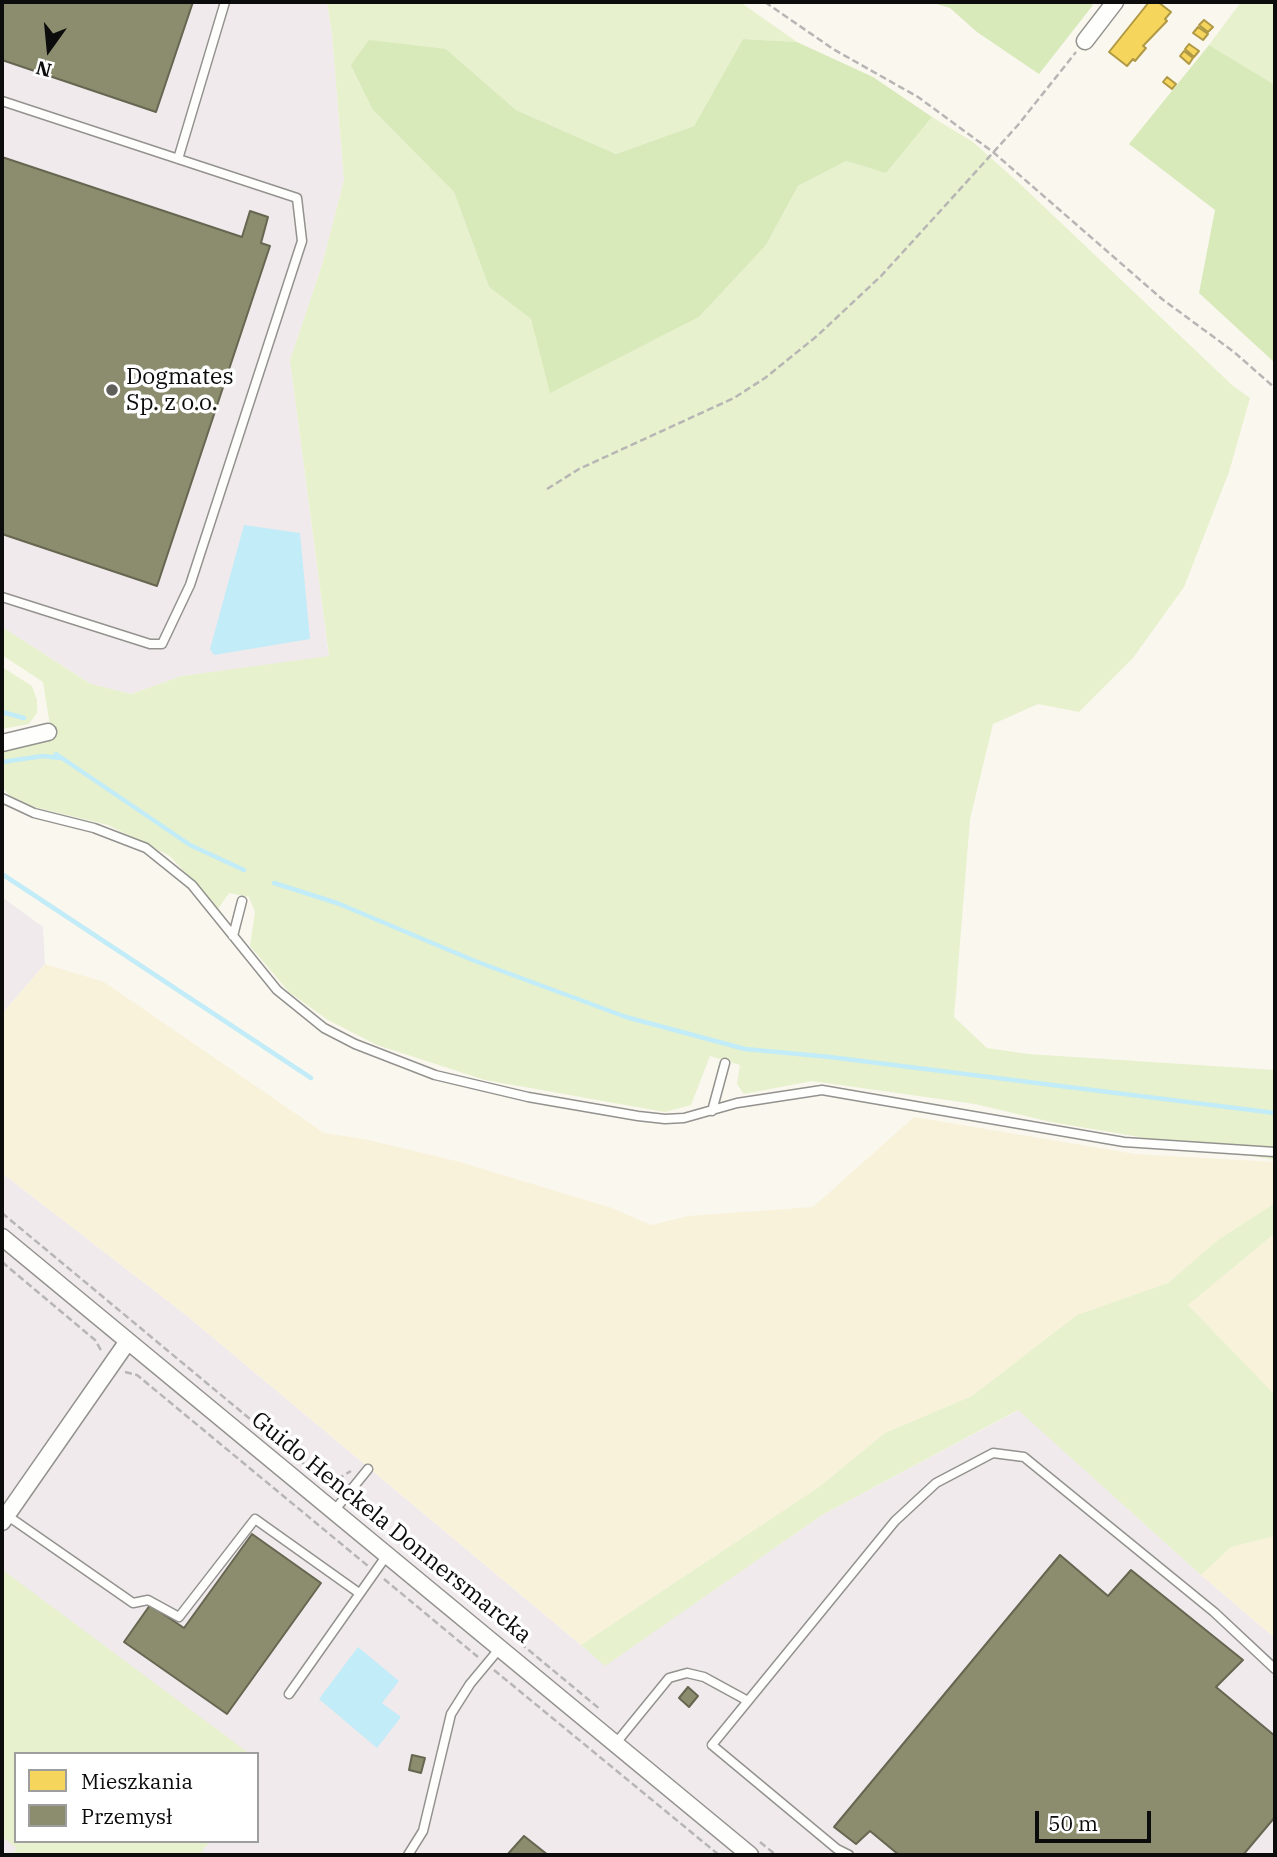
<!DOCTYPE html>
<meta charset="utf-8">
<style>
body{margin:0}
#map{position:relative;width:1277px;height:1857px;overflow:hidden;background:#faf7ef;font-family:"IBM Plex Serif",serif}
canvas{display:block}
.frame{position:absolute;inset:0;border:4px solid #0c0c0c;pointer-events:none}
.legend{position:absolute;left:14px;top:1752px;width:245px;height:91px;box-sizing:border-box;background:#fff;border:2px solid #9e9e9e;margin:0;padding:9px 12px;list-style:none;font-size:21px;color:#0c0c0c}
.legend li{display:flex;align-items:center;gap:14px;height:35px}
.legend b{width:35px;border:2px solid #9e9e9e}
.north{position:absolute;left:14px;top:14px;width:70px;height:70px;-webkit-text-stroke:5px #fff;paint-order:stroke;rotate:195deg;font-size:19px;font-weight:700;line-height:28px;text-align:center;color:#0c0c0c}
.north::after{content:'';display:block;margin:auto;width:24px;height:32px;background:#0c0c0c;clip-path:polygon(50% 0,100% 100%,50% 72%,0 100%)}
.scale{position:absolute;left:1035px;top:1811px;width:116px;height:32px;box-sizing:border-box;border:4px solid #0c0c0c;border-top:0;padding-left:9px;font-size:21px;line-height:24px;white-space:nowrap;color:#0c0c0c;-webkit-text-stroke:5px #fff;paint-order:stroke}
</style>
<div id="map">
<canvas width="1277" height="1857"></canvas>
<div class="frame"></div>
<ul class="legend">
<li><b style="height:19px;background:#f6d55c"></b>Mieszkania</li>
<li><b style="height:19px;background:#8c8c6e"></b>Przemysł</li>
</ul>
<div class="north">N</div>
<div class="scale">50 m</div>
</div>
<script>
const context = document.querySelector('canvas').getContext('2d');
context.lineJoin = 'round';
function paint(path, color) { context.fillStyle = color; context.fill(path, 'evenodd'); }
const poly = rows => new Path2D(rows.map(r => 'M' + r).join(''));
function trace(path, color, width, dash) { context.strokeStyle = color; context.lineWidth = width; context.lineCap = dash ? 'butt' : 'round'; context.setLineDash(dash || []); context.stroke(path); }
function write(font, color, halo, rows, align = 'center') {
  context.font = font + ' "IBM Plex Serif",serif'; context.lineWidth = 7; context.setLineDash([]); context.textBaseline = 'middle'; context.strokeStyle = halo; context.fillStyle = color; for (const [text, x, y, turn = 0] of rows) {
    context.save(); context.translate(x, y); context.rotate((+turn || 0) * Math.PI / 180); context.textAlign = isNaN(turn) ? turn : align; if (halo) context.strokeText(text, 0, 0); context.fillText(text, 0, 0); context.restore();
  }
}
paint(poly([
 [2,2,327,2,332,34,344,180,322,265,290,360,329,657,182,676,131,694,91,684,2,627],
 [2,897,43,927,45,964,2,1014],
 [2,1173,186,1315,605,1665,822,1515,1019,1410,1201,1575,1275,1638,1275,1855,2,1855],
 [16,1754,257,1754,257,1841,16,1841]
]), '#f1eaed');
paint(poly([
 [45,964,104,982,324,1133,364,1139,460,1162,612,1208,651,1225,688,1216,813,1207,914,1117,1135,1154,1275,1162,1275,1203,1218,1240,1168,1283,1077,1315,972,1396,885,1433,819,1487,581,1645,186,1315,2,1173,2,1014],
 [1275,1233,1275,1395,1188,1305],
 [1275,1536,1275,1638,1201,1575,1231,1547]
]), '#f8f2da');
paint(poly([
 [327,2,740,2,797,42,743,39,694,126,616,154,516,110,446,49,373,110,454,192,489,287,531,319,551,392,699,317,766,245,798,186,846,161,886,173,932,117,973,142,1020,184,1232,385,1250,398,1229,472,1184,587,1133,658,1079,712,1038,704,993,724,970,819,954,1017,987,1048,1028,1054,1275,1070,1275,1160,1051,1122,975,1104,812,1081,744,1094,737,1084,740,1065,710,1056,691,1105,665,1112,485,1080,377,1045,328,1020,289,992,250,946,255,912,249,897,229,893,218,909,170,856,108,825,34,807,9,795,2,787,2,750,52,738,43,682,2,655,2,627,91,684,131,694,182,676,329,656,290,360,322,265,344,180,332,34],
 [1241,2,1275,2,1275,85,1209,45],
 [2,667,32,686,37,700,37,713,29,724,2,729],
 [1275,1203,1275,1233,1188,1305,1275,1395,1275,1536,1231,1547,1201,1575,1018,1410,822,1515,605,1666,581,1645,819,1487,885,1433,972,1396,1077,1315,1168,1283,1218,1240],
 [4,1571,250,1754,16,1754,16,1841,210,1841,199,1855,12,1855,17,1848,2,1837,2,1574]
]), '#e7f1cd');
paint(poly([
 [930,2,1089,2,1093,5,1039,74,977,32,950,8],
 [743,39,797,42,873,77,932,117,886,173,846,161,798,186,766,245,699,317,550,393,531,319,489,287,454,192,373,110,351,65,369,40,446,49,516,110,616,154,694,126],
 [1209,45,1275,85,1275,363,1199,293,1215,210,1129,144]
]), '#d8e9ba');
paint(poly([
 [244,525,300,533,310,639,214,655,210,649],
 [358,1647,399,1681,382,1703,401,1717,377,1748,319,1699]
]), '#c2ecf7');
const homes = poly([
 [1149,2,1158,2,1171,12,1165,19,1167,21,1143,46,1146,48,1135,61,1133,59,1127,66,1109,52,1149,2],
 [1204,20,1213,27,1208,32,1199,25,1204,20],
 [1198,27,1208,34,1203,40,1193,33,1198,27],
 [1189,44,1199,51,1194,57,1185,49,1189,44],
 [1184,51,1193,58,1189,64,1180,56,1184,51],
 [1167,77,1176,84,1172,89,1163,82,1167,77]
]);
paint(homes, '#f6d55c');
trace(homes, '#b09944', 2);
const industry = poly([
 [2,2,193,2,156,112,2,60,2,2],
 [2,157,242,237,250,211,268,217,261,243,270,246,157,586,2,534,2,157],
 [252,1534,321,1583,227,1714,124,1642,150,1605,184,1628,252,1534],
 [1060,1555,1108,1596,1131,1570,1243,1660,1216,1687,1275,1736,1275,1817,1243,1855,899,1855,870,1831,856,1844,834,1827,1060,1555],
 [688,1687,698,1696,689,1707,679,1698,688,1687],
 [412,1755,425,1758,421,1773,409,1770,412,1755],
 [524,1836,548,1855,507,1855,524,1836]
]);
paint(industry, '#8c8c6e');
trace(industry, '#666651', 2);
trace(poly([
 [2,712,24,718],
 [56,754,190,845,244,870],
 [2,762,43,756,60,758],
 [2,874,311,1078],
 [274,883,337,903,475,961,626,1017,745,1049,830,1057,1275,1113]
]), '#c2ecf7', 4.5);
const lane = poly([
 [2,101,297,198,302,241,190,585,162,644,150,644,2,597],
 [178,159,225,2],
 [2,798,34,813,94,828,146,848,192,885,277,990,324,1028,355,1044,435,1075,528,1097,638,1116,665,1119,684,1118,737,1103,822,1090,1124,1142,1275,1152],
 [233,936,242,901],
 [712,1111,725,1063],
 [334,1511,368,1469],
 [5,1514,133,1603,148,1600,179,1617,255,1519,359,1593],
 [289,1694,387,1555],
 [616,1743,669,1678,687,1673,704,1677,748,1701],
 [408,1855,423,1831,451,1714,470,1684,500,1648],
 [849,1855,837,1849,712,1745,895,1521,936,1483,993,1453,1024,1457,1214,1612,1275,1669]
]);
const street = poly([
 [1085,41,1115,2],
 [2,743,48,732],
 [2,1237,750,1855],
 [2,1522,128,1341]
]);
trace(lane, '#93928e', 11);
trace(street, '#93928e', 19);
trace(poly([
 [765,2,833,49,918,97,993,152,1162,299,1234,352,1275,388],
 [547,489,579,469,734,398,765,378,817,336,881,276,943,208,1018,125,1076,52],
 [2,1213,315,1473,326,1479,339,1478,351,1471],
 [2,1262,95,1340,102,1352],
 [125,1372,137,1375,368,1566],
 [363,1495,364,1507,368,1517,601,1710],
 [384,1579,478,1657],
 [494,1670,719,1855],
 [760,1842,776,1855]
]), '#b7b6b5', 2.5, [7, 3.5]);
trace(lane, '#fefefd', 8);
trace(street, '#fefefd', 16);
for (const [x, y, r, color] of [
 [112,390,7,"#5f5e5b"]
]) { const dot = new Path2D(); dot.arc(x, y, r, 0, 2 * Math.PI); context.fillStyle = color; context.fill(dot); trace(dot, '#fff', 2.5); }
write('23px', '#0c0c0c', '#fff', [
 ["Dogmates",126,377],
 ["Sp. z o.o.",126,403]
], 'left');
write('23px', '#0c0c0c', '#fff', [
 ["Guido Henckela Donnersmarcka",391,1528,39]
]);
</script>
